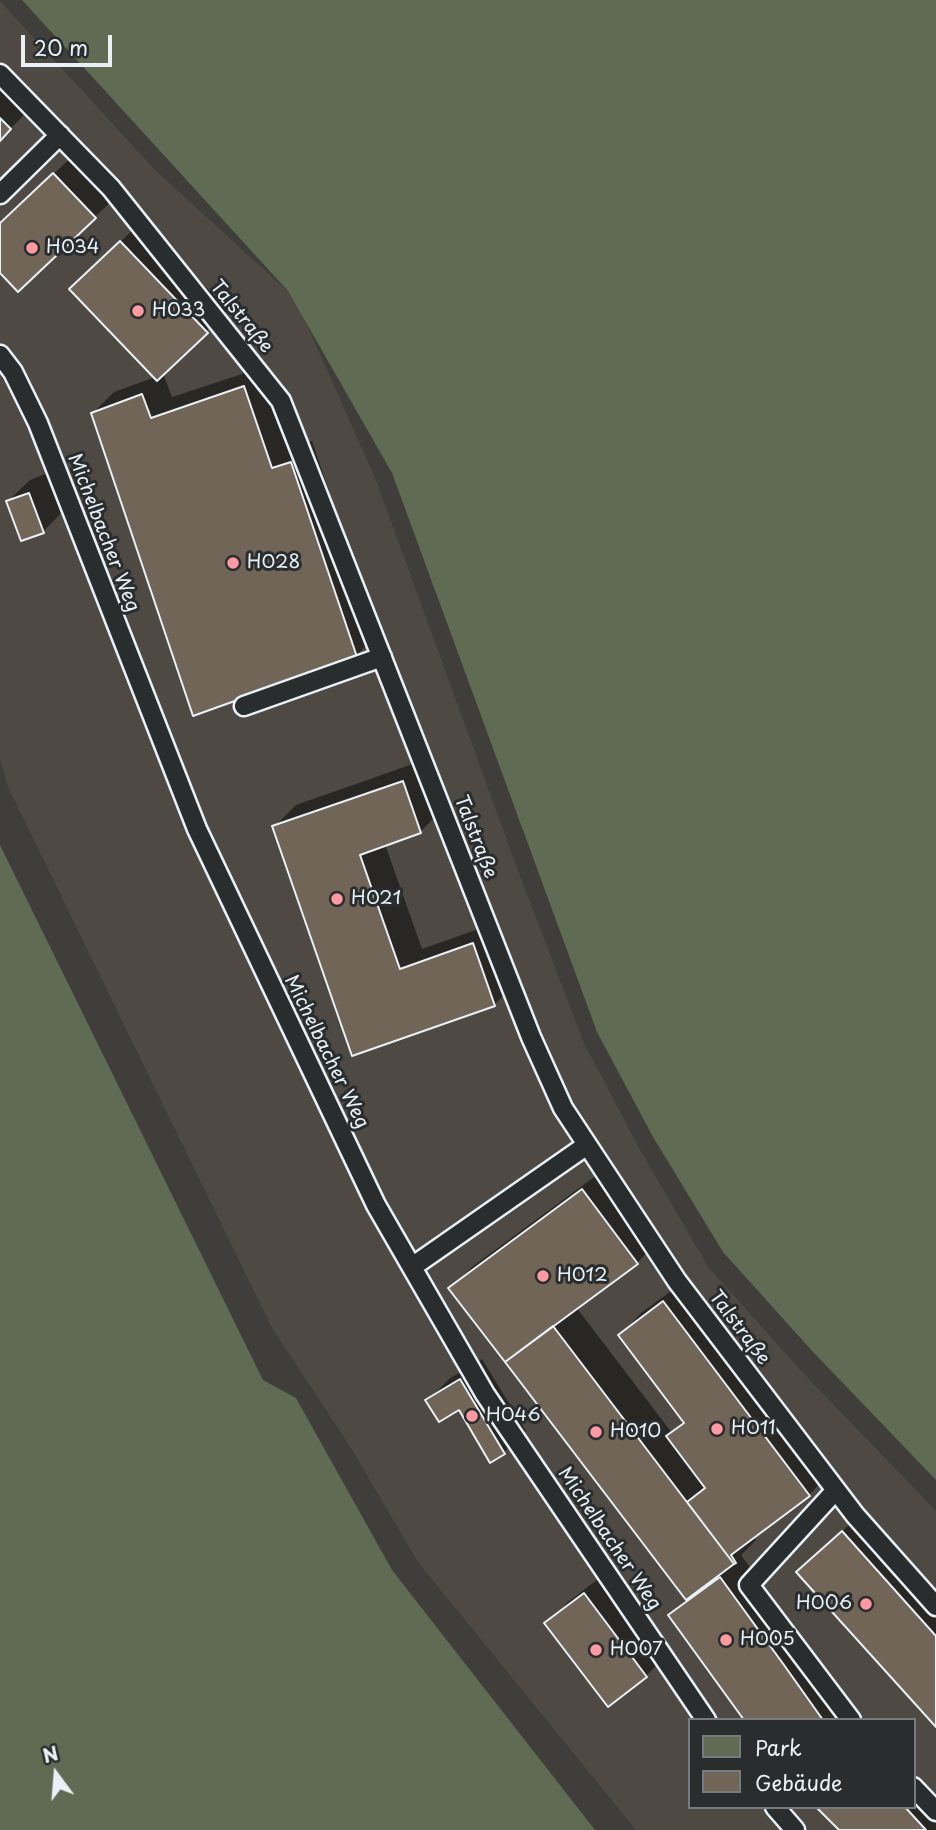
<!DOCTYPE html>
<meta charset="utf-8">
<style>
body{margin:0}
#map{position:relative;width:936px;height:1830px;overflow:hidden;background:#3f3e3a;font-family:"Playpen Sans",sans-serif}
canvas{display:block}
.legend{position:absolute;left:688px;top:1718px;width:228px;height:91px;box-sizing:border-box;background:#2a2d2e;border:2px solid #767b7f;margin:0;padding:9px 12px;list-style:none;font-size:21px;color:#e8f1f8}
.legend li{display:flex;align-items:center;gap:14px;height:35px}
.legend b{width:35px;border:2px solid #767b7f}
.north{position:absolute;left:21px;top:1739px;width:70px;height:70px;-webkit-text-stroke:5px #2a2d2e;paint-order:stroke;rotate:344deg;font-size:19px;font-weight:700;line-height:28px;text-align:center;color:#e8f1f8}
.north::after{content:'';display:block;margin:auto;width:24px;height:32px;background:#e8f1f8;clip-path:polygon(50% 0,100% 100%,50% 72%,0 100%)}
.scale{position:absolute;left:21px;top:35px;width:91px;height:32px;box-sizing:border-box;border:4px solid #e8f1f8;border-top:0;padding-left:9px;font-size:21px;line-height:24px;white-space:nowrap;color:#e8f1f8;-webkit-text-stroke:5px #2a2d2e;paint-order:stroke}
</style>
<div id="map">
<canvas width="936" height="1830"></canvas>
<ul class="legend">
<li><b style="height:19px;background:#5f6b52"></b>Park</li>
<li><b style="height:19px;background:#716557"></b>Gebäude</li>
</ul>
<div class="north">N</div>
<div class="scale">20 m</div>
</div>
<script>
const context = document.querySelector('canvas').getContext('2d');
context.lineJoin = 'round';
function paint(path, color) { context.fillStyle = color; context.fill(path, 'evenodd'); }
const poly = rows => new Path2D(rows.map(r => 'M' + r).join(''));
function trace(path, color, width, dash) { context.strokeStyle = color; context.lineWidth = width; context.lineCap = dash ? 'butt' : 'round'; context.setLineDash(dash || []); context.stroke(path); }
function write(font, color, halo, rows, align = 'center') {
  context.font = font + ' "Playpen Sans",sans-serif'; context.lineWidth = 6; context.setLineDash([]); context.textBaseline = 'middle'; context.strokeStyle = halo; context.fillStyle = color; for (const [text, x, y, turn = 0] of rows) {
    context.save(); context.translate(x, y); context.rotate((+turn || 0) * Math.PI / 180); context.textAlign = isNaN(turn) ? turn : align; if (halo) context.strokeText(text, 0, 0); context.fillText(text, 0, 0); context.restore();
  }
}
paint(poly([
 [0,1,155,170,295,298,376,480,517,868,584,1043,639,1148,709,1268,804,1374,936,1511,936,1830,636,1830,418,1562,348,1443,272,1328,8,787,0,759],
 [689,1720,913,1720,913,1807,689,1807]
]), '#4e4a43');
paint(poly([
 [22,0,936,0,936,1480,814,1353,723,1252,653,1137,597,1032,392,473,288,291],
 [0,845,263,1380,296,1398,392,1570,595,1830,0,1830]
]), '#5f6b52');
paint(poly([
 [0,86,32,107,0,139],
 [76,153,117,196,18,290,0,271,0,224],
 [142,221,228,310,163,373,172,397,266,366,294,448,312,441,377,634,356,656,93,413,114,392,155,377,93,268],
 [50,472,64,510,43,532,8,501,30,480],
 [424,760,442,810,420,832,385,844,422,949,495,923,516,983,494,1005,353,1053,274,827,296,805],
 [605,1169,658,1241,637,1263,576,1307,672,1433,684,1420,620,1335,641,1313,685,1281,830,1473,809,1495,754,1536,756,1540,741,1555,861,1720,747,1720,670,1615,687,1599,451,1289,472,1267],
 [482,1359,526,1431,504,1452,491,1461,459,1408,428,1401,449,1379],
 [864,1511,936,1591,936,1725,798,1572],
 [606,1573,667,1655,646,1676,547,1624,568,1602],
 [913,1773,936,1796,936,1830,841,1830,819,1807,913,1807]
]), '#0007');
const building = poly([
 [0,118,11,129,0,141,0,118],
 [53,173,96,218,18,292,0,273,0,223,53,173],
 [120,241,208,333,157,381,69,289,120,241],
 [244,386,272,468,291,462,357,657,193,716,91,413,142,394,151,418,244,386],
 [29,493,44,533,21,541,6,501,29,493],
 [403,781,421,833,360,855,400,969,473,943,495,1006,352,1056,272,826,403,781],
 [582,1189,638,1264,505,1362,448,1288,582,1189],
 [663,1301,810,1496,731,1555,736,1563,734,1564,687,1502,705,1488,666,1436,684,1423,618,1335,663,1301],
 [553,1326,734,1564,686,1600,505,1362,553,1326],
 [460,1379,505,1454,490,1463,459,1410,439,1422,425,1400,460,1379],
 [842,1531,936,1636,936,1727,796,1572,842,1531],
 [720,1577,784,1665,823,1720,744,1720,668,1615,720,1577],
 [584,1593,647,1677,608,1707,544,1623,584,1593],
 [816,1807,905,1807,926,1830,839,1830,816,1807]
]);
paint(building, '#716557');
trace(building, '#e8f1f8', 2);
const lane = poly([
 [0,74,111,188,281,401,531,1037,563,1108,677,1281,855,1515,936,1606],
 [0,194,60,135],
 [0,355,13,372,38,423,197,829,376,1205,485,1394,706,1720],
 [244,706,382,657],
 [412,1267,587,1145],
 [836,1490,749,1585,851,1720],
 [913,1787,936,1811],
 [775,1807,795,1830]
]);
trace(lane, '#e8f1f8', 23);
trace(lane, '#2a2d2e', 18);
for (const [x, y, r, color] of [
 [32,248,7,"#ff9aa2"],
 [138,311,7,"#ff9aa2"],
 [233,563,7,"#ff9aa2"],
 [337,899,7,"#ff9aa2"],
 [543,1276,7,"#ff9aa2"],
 [472,1416,7,"#ff9aa2"],
 [717,1429,7,"#ff9aa2"],
 [596,1432,7,"#ff9aa2"],
 [866,1604,7,"#ff9aa2"],
 [726,1640,7,"#ff9aa2"],
 [596,1650,7,"#ff9aa2"]
]) { const dot = new Path2D(); dot.arc(x, y, r, 0, 2 * Math.PI); context.fillStyle = color; context.fill(dot); trace(dot, '#2a2d2e', 2.5); }
write('19px', '#e8f1f8', '#2a2d2e', [
 ["H034",46,248],
 ["H033",152,311],
 ["H028",247,563],
 ["H021",351,899],
 ["H012",557,1276],
 ["H046",486,1416],
 ["H011",731,1429],
 ["H010",610,1432],
 ["H006",852,1604,"right"],
 ["H005",740,1640],
 ["H007",610,1650]
], 'left');
write('19px', '#e8f1f8', '#2a2d2e', [
 ["Talstraße",241,317,51],
 ["Michelbacher Weg",103,533,69],
 ["Talstraße",475,837,69],
 ["Michelbacher Weg",326,1052,64],
 ["Talstraße",739,1328,53],
 ["Michelbacher Weg",609,1539,56]
]);
</script>
